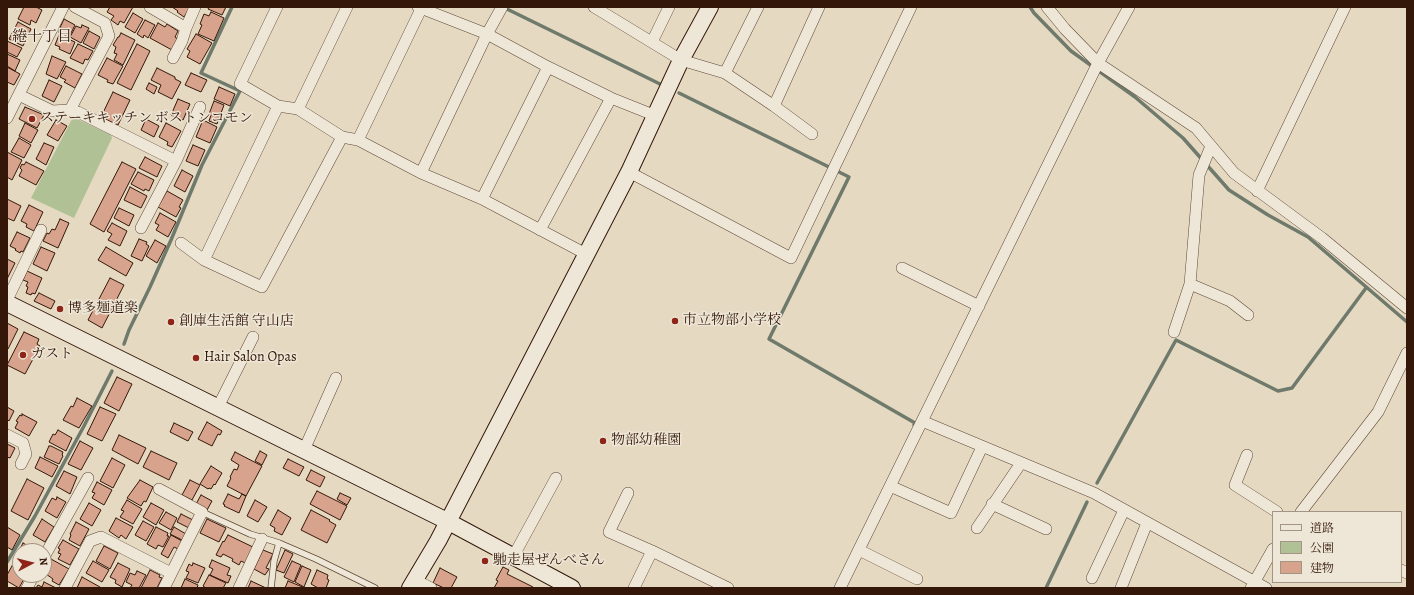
<!DOCTYPE html>
<meta charset="utf-8">
<style>
body{margin:0}
#map{position:relative;width:1414px;height:595px;overflow:hidden;background:#e5dac1;font-family:Alegreya,"Noto Serif JP",serif}
canvas{display:block}
.frame{position:absolute;inset:0;border:8px solid #341709;pointer-events:none}
.legend{position:absolute;left:1272px;top:511px;width:130px;height:72px;box-sizing:border-box;background:#eee7d7;border:1px solid #a49485;margin:0;padding:5px 7px;list-style:none;font-size:12px;color:#341709}
.legend li{display:flex;align-items:center;gap:8px;height:20px}
.legend b{width:20px;border:1px solid #a49485}
.north{position:absolute;left:12px;top:543px;width:40px;height:40px;box-sizing:border-box;background:#eee7d7;border:1px solid #a49485;border-radius:50%;rotate:83deg;font-size:11px;font-weight:700;line-height:16px;text-align:center;color:#341709}
.north::after{content:'';display:block;margin:auto;width:14px;height:18px;background:#8f2418;clip-path:polygon(50% 0,100% 100%,50% 72%,0 100%)}
</style>
<div id="map">
<canvas width="1414" height="595"></canvas>
<div class="frame"></div>
<ul class="legend">
<li><b style="height:5px;background:#eee7d7"></b>道路</li>
<li><b style="height:11px;background:#b0c196"></b>公園</li>
<li><b style="height:11px;background:#d8a38c"></b>建物</li>
</ul>
<div class="north">N</div>
</div>
<script>
const context = document.querySelector('canvas').getContext('2d');
context.lineJoin = 'round';
function paint(path, color) { context.fillStyle = color; context.fill(path, 'evenodd'); }
const poly = rows => new Path2D(rows.map(r => 'M' + r).join(''));
function trace(path, color, width, dash) { context.strokeStyle = color; context.lineWidth = width; context.lineCap = dash ? 'butt' : 'round'; context.setLineDash(dash || []); context.stroke(path); }
function write(font, color, halo, rows, align = 'center') {
  context.font = font + ' Alegreya,"Noto Serif JP",serif'; context.lineWidth = 3; context.setLineDash([]); context.textBaseline = 'middle'; context.strokeStyle = halo; context.fillStyle = color; for (const [text, x, y, turn = 0] of rows) {
    context.save(); context.translate(x, y); context.rotate((+turn || 0) * Math.PI / 180); context.textAlign = isNaN(turn) ? turn : align; if (halo) context.strokeText(text, 0, 0); context.fillText(text, 0, 0); context.restore();
  }
}
paint(poly([
 [73,117,111,135,112,138,74,218,31,198]
]), '#b0c196');
trace(poly([
 [1030,7,1034,13,1071,51,1135,97,1183,138,1229,190,1268,215,1308,237,1407,322],
 [507,9,660,84],
 [679,93,831,168],
 [837,171,849,177,769,339,915,423,914,425],
 [124,344,129,330,150,287,171,240,202,165,240,91,201,73,232,7],
 [1097,483,1176,340,1278,391,1292,388,1366,288],
 [7,562,35,516,84,426,112,371],
 [1046,588,1087,502]
]), '#6f796c', 3.5);
const building = poly([
 [24,7,36,7,42,10,36,23,31,20,30,25,18,19,24,7],
 [110,7,133,7,124,23,120,21,118,25,111,20,114,16,107,12,110,7],
 [172,7,190,7,184,17,177,12,178,11,172,7],
 [209,7,226,7,222,15,208,9,209,7],
 [211,12,224,18,214,41,198,34,202,25,200,24,204,14,209,16,211,12],
 [133,13,143,19,135,33,125,27,133,13],
 [64,19,75,25,69,37,58,32,64,19],
 [145,20,155,25,148,38,144,35,143,38,137,34,145,20],
 [18,22,31,29,23,46,9,39,18,22],
 [158,23,165,27,167,24,178,31,175,37,178,39,172,50,150,38,158,23],
 [82,25,89,28,81,43,70,37,76,26,81,28,82,25],
 [89,31,100,37,94,49,83,43,89,31],
 [121,33,135,40,123,65,114,60,117,54,114,53,116,47,113,45,118,37,119,37,121,33],
 [196,34,212,43,200,64,187,57,190,51,187,49,196,34],
 [59,35,75,42,70,54,59,49,60,47,55,45,59,35],
 [7,41,22,48,17,57,7,52,7,41],
 [78,44,93,51,88,60,85,59,83,64,70,58,78,44],
 [137,44,150,51,131,90,117,83,137,44],
 [7,54,20,60,15,71,7,66,7,54],
 [52,56,66,62,57,79,46,74,52,56],
 [107,58,123,66,113,84,107,82,108,80,98,75,107,58],
 [66,66,82,74,75,88,64,82,66,80,60,77,66,66],
 [7,67,20,74,14,85,7,82,7,67],
 [157,68,175,77,175,79,181,82,172,99,158,92,161,85,151,80,157,68],
 [191,73,207,80,201,92,185,85,191,73],
 [49,80,62,86,54,102,42,96,49,80],
 [149,83,157,87,154,94,146,89,149,83],
 [219,87,235,94,230,106,214,99,219,87],
 [113,92,130,100,118,125,101,117,113,92],
 [178,99,190,104,183,120,171,115,178,99],
 [214,101,224,105,217,124,209,121,211,115,209,114,214,101],
 [25,107,44,115,37,128,19,119,25,107],
 [146,119,159,126,154,137,141,130,146,119],
 [56,120,67,126,58,141,47,135,56,120],
 [203,120,217,127,210,143,196,137,203,120],
 [25,123,38,130,31,143,19,136,25,123],
 [166,123,181,131,172,147,167,145,168,142,159,137,166,123],
 [19,138,31,145,24,158,11,152,19,138],
 [44,143,54,147,46,165,36,159,44,143],
 [193,145,205,150,198,166,186,161,193,145],
 [7,152,22,160,12,180,7,177,7,152],
 [145,157,162,166,157,177,139,168,145,157],
 [26,162,44,171,36,185,19,176,22,170,20,168,22,164,24,165,26,162],
 [122,162,136,169,104,232,90,224,122,162],
 [182,170,193,176,185,192,174,186,182,170],
 [138,172,154,180,149,191,145,189,144,191,131,184,138,172],
 [130,187,147,196,141,208,124,200,130,187],
 [167,191,183,200,179,207,181,208,176,217,158,207,167,191],
 [7,199,21,206,14,221,7,218,7,199],
 [29,205,43,212,34,231,26,227,27,224,21,221,29,205],
 [119,208,134,215,129,226,114,218,119,208],
 [160,213,176,222,168,237,156,230,159,225,155,223,160,213],
 [60,219,69,223,58,248,43,241,47,233,49,234,52,229,55,230,60,219],
 [112,223,127,231,120,246,108,240,112,234,107,231,112,223],
 [17,232,30,238,23,252,21,251,20,253,15,250,16,249,10,246,17,232],
 [139,239,147,242,146,244,149,246,142,261,131,256,139,239],
 [155,240,166,246,157,263,146,256,155,240],
 [41,247,55,253,47,271,33,264,41,247],
 [106,247,133,263,126,276,98,260,106,247],
 [7,259,15,263,7,279,7,259],
 [27,271,42,278,35,294,32,293,31,295,26,293,28,287,26,286,28,282,23,280,27,271],
 [110,278,124,285,102,328,88,320,110,278],
 [39,293,55,301,51,309,34,301,39,293],
 [7,323,18,329,8,349,7,349,7,323],
 [24,332,39,339,37,344,40,346,25,374,7,365,24,332],
 [117,377,132,384,119,411,104,403,117,377],
 [77,398,92,406,79,428,63,420,71,406,73,407,77,398],
 [7,407,14,411,9,421,7,419,7,407],
 [100,407,116,414,102,441,87,434,100,407],
 [22,414,37,422,29,436,15,428,18,422,16,421,20,415,22,416,22,414],
 [207,422,222,431,220,435,218,434,212,446,198,439,207,422],
 [174,423,193,432,188,441,170,432,174,423],
 [58,430,72,438,66,451,49,442,53,434,55,435,58,430],
 [119,435,146,448,138,464,112,450,119,435],
 [80,441,93,448,81,470,68,464,80,441],
 [7,444,15,448,10,458,7,457,7,444],
 [49,446,51,446,63,452,62,455,63,456,59,464,44,457,49,446],
 [151,451,177,463,169,480,143,467,151,451],
 [260,451,267,455,262,465,255,461,260,451],
 [235,452,262,466,246,496,227,486,231,478,230,477,234,469,237,470,239,465,231,460,235,452],
 [40,457,58,466,52,477,35,468,40,457],
 [112,458,125,465,113,488,100,481,112,458],
 [288,459,304,467,299,476,283,468,288,459],
 [211,466,222,473,215,485,214,484,211,489,209,488,208,489,200,484,211,466],
 [311,470,325,477,320,487,306,480,311,470],
 [64,471,77,477,70,494,56,486,64,471],
 [27,479,44,488,28,520,11,511,27,479],
 [140,480,153,487,146,502,144,501,141,506,127,498,140,480],
 [190,480,200,485,192,500,182,495,190,480],
 [97,482,112,490,104,505,92,498,95,493,92,492,97,482],
 [317,491,347,506,340,520,310,504,317,491],
 [340,493,351,498,347,505,337,499,340,493],
 [228,494,239,499,242,494,246,496,239,513,224,506,225,505,223,504,228,494],
 [201,495,212,501,207,510,196,504,201,495],
 [57,497,66,502,57,518,45,511,52,498,56,500,57,497],
 [127,500,142,509,133,524,120,517,124,511,121,510,127,500],
 [255,500,267,507,258,522,247,516,255,500],
 [89,503,101,510,92,526,80,519,89,503],
 [151,503,164,510,156,525,143,517,151,503],
 [278,510,291,518,282,535,274,531,275,528,270,525,278,510],
 [311,510,330,520,329,521,336,525,327,543,301,530,311,510],
 [166,512,177,518,171,530,159,523,166,512],
 [181,514,193,520,189,528,177,522,181,514],
 [116,518,133,527,126,539,121,535,119,538,109,531,116,518],
 [42,519,54,527,45,542,33,535,42,519],
 [207,519,226,528,219,542,200,533,207,519],
 [143,521,154,527,146,541,135,535,143,521],
 [76,522,89,529,80,546,69,540,71,535,70,534,76,522],
 [7,527,20,535,12,550,7,547,7,527],
 [156,527,168,533,167,536,169,536,163,547,158,545,156,549,147,544,156,527],
 [174,527,186,534,182,540,170,534,174,527],
 [171,535,182,541,178,549,174,547,168,558,161,554,171,535],
 [228,535,255,548,247,564,241,561,239,565,232,561,233,559,223,554,221,557,216,555,223,541,224,542,228,535],
 [63,540,79,549,70,565,58,559,61,554,58,553,60,549,58,548,63,540],
 [23,543,37,551,20,551,20,559,16,557,23,543],
 [104,546,118,553,110,569,96,561,104,546],
 [263,550,273,554,266,568,269,569,265,575,254,569,263,550],
 [285,550,293,554,284,573,276,570,285,550],
 [51,559,69,569,59,585,52,581,53,579,46,574,51,566,48,564,51,559],
 [212,560,230,568,227,575,231,576,228,583,210,575,213,569,209,567,212,560],
 [93,561,109,570,102,582,86,573,93,561],
 [292,561,301,565,294,582,284,577,292,561],
 [118,563,130,569,122,587,115,583,116,580,110,577,118,563],
 [193,563,205,568,198,583,186,578,189,572,186,571,189,564,192,566,193,563],
 [12,566,20,571,20,575,26,575,19,588,7,581,7,575,12,566],
 [302,566,311,570,304,587,295,582,302,566],
 [503,567,509,570,507,574,533,587,532,588,494,588,498,581,496,580,503,567],
 [440,568,457,577,451,588,444,588,433,583,440,568],
 [150,570,160,575,159,577,162,578,157,588,141,588,150,570],
 [317,570,328,575,327,579,329,580,326,588,318,588,311,584,317,570],
 [137,571,146,575,139,588,130,588,132,585,126,582,130,573,135,575,137,571],
 [209,575,226,583,223,588,206,588,203,586,209,575],
 [82,577,100,587,99,588,77,588,82,577],
 [185,579,198,585,197,588,181,588,185,579],
 [251,581,266,588,248,588,251,581],
 [288,581,305,588,285,588,288,581],
 [44,582,56,588,36,588,38,585,42,587,44,582]
]);
paint(building, '#d8a38c');
trace(building, '#341709', 1);
const lane = poly([
 [202,512,250,534,279,543,316,559,375,588],
 [271,588,274,561,279,543]
]);
const street = poly([
 [150,7,186,28,195,7],
 [277,7,240,84,278,106,298,109,342,137,358,140,421,173,482,199,586,254],
 [418,7,487,34,548,67,611,98,656,116],
 [594,7,681,60,725,73,774,106,812,134],
 [1047,7,1065,29,1098,63,1196,128,1234,173,1322,238,1407,308],
 [652,42,669,7],
 [173,58,182,41,186,28],
 [725,73,758,7],
 [19,95,52,111,70,110,109,36,105,23,75,7],
 [774,106,819,7],
 [298,109,347,7],
 [70,110,78,112,176,161,200,107],
 [7,118,63,7],
 [358,140,421,9],
 [629,172,791,258,911,7],
 [421,173,487,34,502,7],
 [1257,191,1345,7],
 [482,199,548,67],
 [141,228,176,161],
 [540,230,611,98],
 [181,243,204,260,262,287,342,137],
 [204,260,278,106],
 [902,268,979,306],
 [1190,284,1230,301,1248,315],
 [7,300,41,230],
 [1174,332,1190,284,1199,175,1211,146],
 [218,407,253,337],
 [922,421,1094,493,1266,588],
 [7,435,23,443,26,454,21,464],
 [304,450,336,378],
 [1247,455,1235,485,1277,512],
 [890,486,951,513,982,447],
 [159,489,202,512,164,588],
 [628,493,609,532,652,551],
 [992,504,1046,529],
 [1301,512,1378,412,1407,353],
 [977,528,1021,463],
 [859,550,917,579],
 [44,557,88,478],
 [513,557,556,478],
 [1401,570,1407,573],
 [1092,578,1124,510],
 [415,580,431,588],
 [27,588,34,575],
 [65,588,90,541,101,537,171,573],
 [239,588,262,539],
 [634,588,652,551,728,588],
 [840,588,1098,63,1129,7],
 [1121,588,1147,523],
 [1251,588,1273,549]
]);
const secondary = poly([
 [7,303,447,521,572,588],
 [410,588,438,541,629,172,681,60,710,7]
]);
trace(lane, '#604837', 7);
trace(street, '#604837', 12);
trace(secondary, '#341709', 18);
trace(lane, '#eee7d7', 5.5);
trace(street, '#eee7d7', 11);
trace(secondary, '#eee7d7', 16);
for (const [x, y, r, color] of [
 [32,119,4,"#8f2418"],
 [60,309,4,"#8f2418"],
 [675,321,4,"#8f2418"],
 [171,322,4,"#8f2418"],
 [23,355,4,"#8f2418"],
 [196,358,4,"#8f2418"],
 [603,441,4,"#8f2418"],
 [485,561,4,"#8f2418"]
]) { const dot = new Path2D(); dot.arc(x, y, r, 0, 2 * Math.PI); context.fillStyle = color; context.fill(dot); trace(dot, '#eee7d7', 1.5); }
write('14px', '#341709', '#eee7d7', [
 ["ステーキキッチン ボストンコモン",40,119],
 ["博多麺道楽",68,309],
 ["市立物部小学校",683,321],
 ["創庫生活館 守山店",179,322],
 ["ガスト",31,355],
 ["Hair Salon Opas",204,358],
 ["物部幼稚園",611,441],
 ["馳走屋ぜんべさん",493,561]
], 'left');
write('15px', '#341709', '#eee7d7', [
 ["綣十丁目",42,37]
]);
</script>
